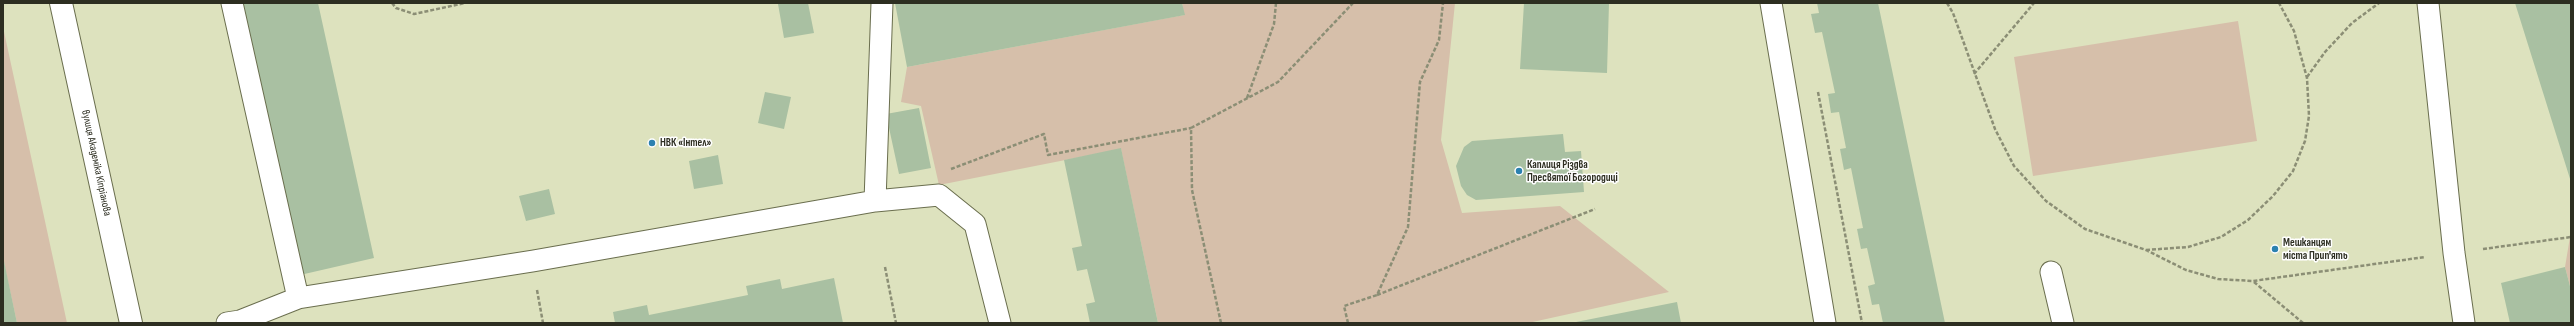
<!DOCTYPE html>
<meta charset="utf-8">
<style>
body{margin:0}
#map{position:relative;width:2574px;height:326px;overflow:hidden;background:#dde2be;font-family:"Sofia Sans Condensed",sans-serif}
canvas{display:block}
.frame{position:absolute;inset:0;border:4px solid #2d2e21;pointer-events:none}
</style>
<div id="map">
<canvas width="2574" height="326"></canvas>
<div class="frame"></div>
</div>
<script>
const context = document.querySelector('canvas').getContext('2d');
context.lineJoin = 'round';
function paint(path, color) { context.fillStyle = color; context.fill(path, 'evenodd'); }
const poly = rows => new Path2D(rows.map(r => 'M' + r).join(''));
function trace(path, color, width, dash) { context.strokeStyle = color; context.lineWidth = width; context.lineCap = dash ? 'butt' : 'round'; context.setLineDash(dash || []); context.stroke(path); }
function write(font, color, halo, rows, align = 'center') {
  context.font = font + ' "Sofia Sans Condensed",sans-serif'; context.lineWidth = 3; context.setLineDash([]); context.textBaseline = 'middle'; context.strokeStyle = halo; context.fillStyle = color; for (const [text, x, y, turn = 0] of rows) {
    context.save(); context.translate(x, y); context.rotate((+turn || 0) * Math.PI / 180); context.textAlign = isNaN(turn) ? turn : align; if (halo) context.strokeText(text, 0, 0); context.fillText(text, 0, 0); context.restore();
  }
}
paint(poly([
 [1182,3,1455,3,1441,140,1462,213,1560,206,1669,292,1528,323,1158,323,1121,149,939,185,921,106,901,102,907,67,1184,15],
 [2238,21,2257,141,2033,176,2014,57],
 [3,27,67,323,17,323,3,258],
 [2571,231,2571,290,2565,267]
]), '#d6bfaa');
paint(poly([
 [241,3,318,3,374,258,300,275],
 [787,3,808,3,814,33,784,38,778,4],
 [895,3,1182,3,1185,15,907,67],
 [1524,3,1609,3,1607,73,1520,69],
 [1817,3,1878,3,1945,323,1883,323,1879,304,1872,305,1868,286,1875,284,1867,248,1861,249,1857,229,1863,228,1851,168,1844,170,1840,149,1846,148,1839,112,1831,113,1828,94,1835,93,1822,32,1815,33,1811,14,1819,13],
 [2515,3,2571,3,2571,182],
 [765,92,791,97,784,129,758,123],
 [919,108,931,168,899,174,886,114],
 [1563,134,1565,152,1581,151,1584,192,1476,200,1467,195,1461,186,1456,166,1464,147,1472,141],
 [1121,148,1158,323,1090,323,1086,304,1095,302,1087,269,1077,271,1072,248,1082,246,1064,160],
 [718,155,723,184,694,189,689,161],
 [549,189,555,214,526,221,519,196],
 [3,261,4,261,17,323,3,323],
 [2565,267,2571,290,2571,323,2510,323,2501,283],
 [834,278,843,323,615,323,613,312,647,305,649,315,748,295,746,286,780,279,782,289],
 [1677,302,1681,323,1576,323,1576,322]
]), '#a9c0a2');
const service = poly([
 [232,3,298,298],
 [1771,3,1825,323],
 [2428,3,2454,253,2464,323],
 [875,201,882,3],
 [2051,272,2063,323],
 [227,323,240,321,298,298,533,261,875,201,939,195,975,224,1000,323]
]);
const minor = poly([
 [61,3,131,323]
]);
trace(service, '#6a6e4e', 23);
trace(minor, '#6a6e4e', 24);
trace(poly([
 [392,3,396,8,414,14,465,3],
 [1947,3,1953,13,1995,129,2014,166,2046,201,2085,229,2146,250,2186,270,2218,279,2253,281,2425,257],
 [1974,74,2034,3],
 [2307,77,2325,52,2352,23,2379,3],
 [1818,92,1862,323],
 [1247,98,1274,24,1276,3],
 [951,169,1044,134,1048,155,1191,128],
 [2483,249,2571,237],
 [2146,250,2188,247,2221,237,2248,220,2273,196,2293,171,2305,141,2309,116,2307,78,2294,31,2279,3],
 [885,267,896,323],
 [2254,282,2303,323],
 [537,290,543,323],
 [1377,295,1595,209],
 [1221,323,1192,190,1191,128,1278,82,1353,3],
 [1348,323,1344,306,1377,295,1408,227,1420,82,1439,40,1443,3]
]), '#8b8e75', 2.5, [4, 2]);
trace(service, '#fff', 21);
trace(minor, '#fff', 22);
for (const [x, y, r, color] of [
 [652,143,4,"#2b81b0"],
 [1519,171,4,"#2b81b0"],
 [2275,249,4,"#2b81b0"]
]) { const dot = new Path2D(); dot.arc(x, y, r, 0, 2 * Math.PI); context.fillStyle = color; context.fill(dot); trace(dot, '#fff', 1.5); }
write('bold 11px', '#2d2e21', '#fff', [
 ["НВК «Інтел»",660,143],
 ["Каплиця Різдва",1527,165],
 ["Пресвятої Богородиці",1527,178],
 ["Мешканцям",2283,243],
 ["міста Прип'ять",2283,256]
], 'left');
write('11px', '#2d2e21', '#fff', [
 ["вулиця Академіка Кіпріанова",96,163,78]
]);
</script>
